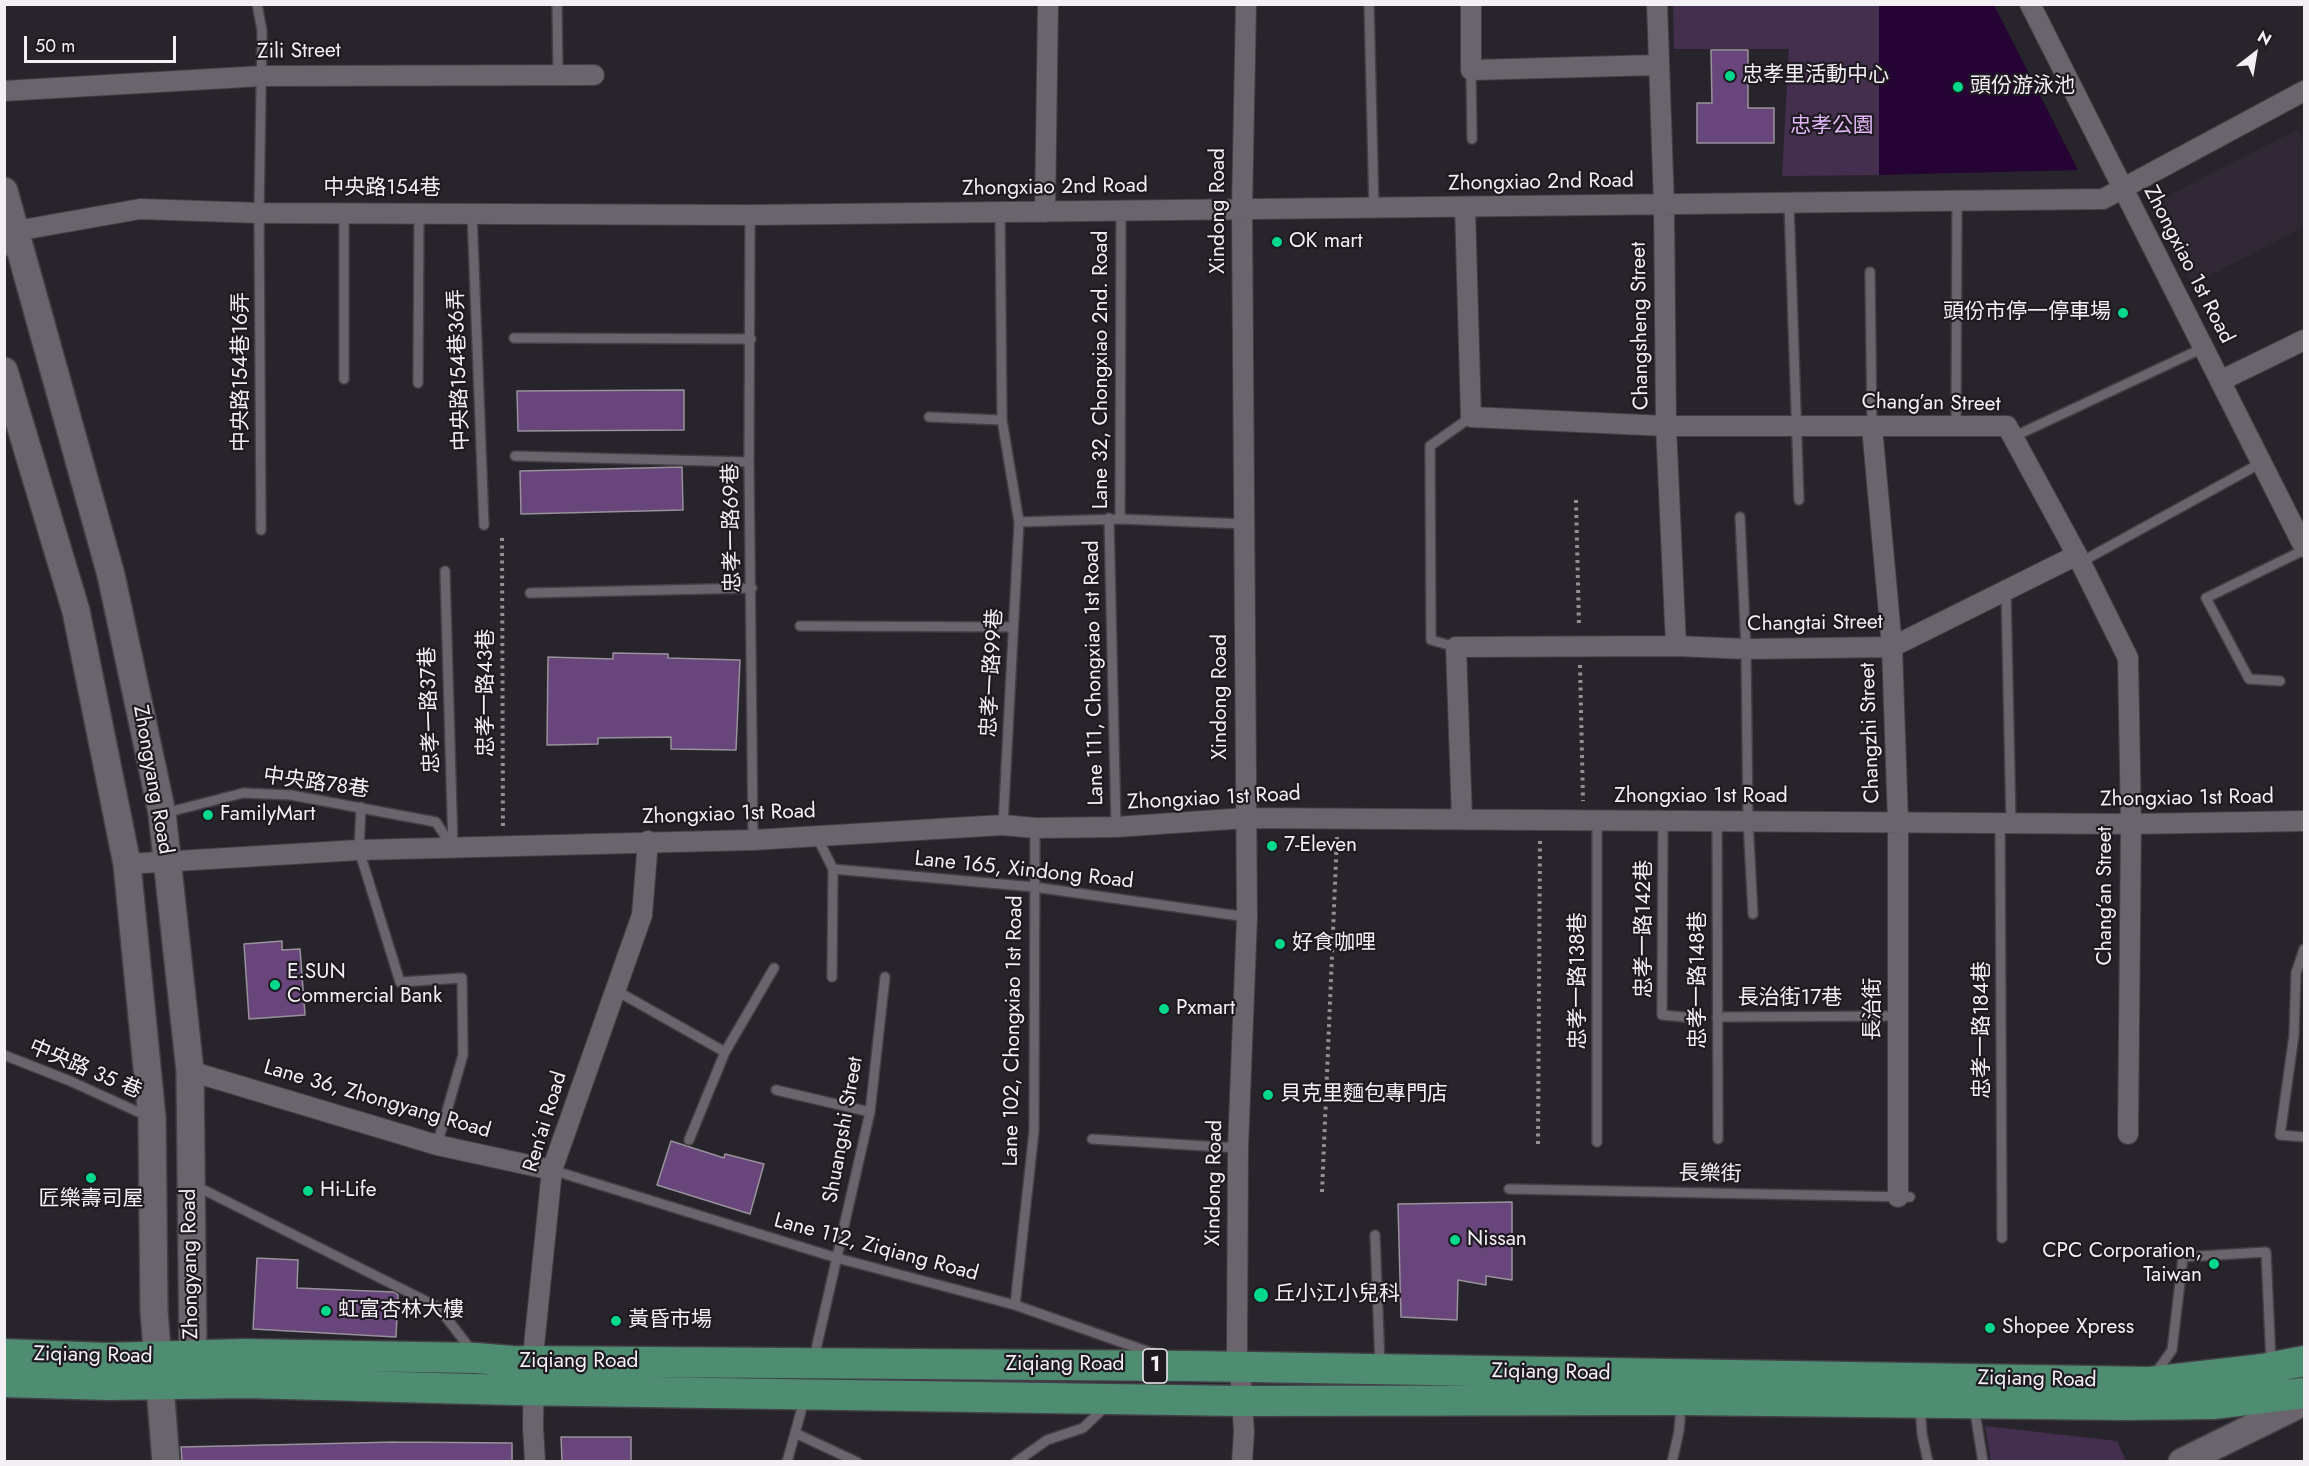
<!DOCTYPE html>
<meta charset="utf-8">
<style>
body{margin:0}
#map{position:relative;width:2309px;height:1466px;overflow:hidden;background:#28242b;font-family:Jost,sans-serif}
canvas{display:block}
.frame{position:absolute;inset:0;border:6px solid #f3f0f5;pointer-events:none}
.north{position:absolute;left:2225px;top:24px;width:60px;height:60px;-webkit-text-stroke:4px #1f1a21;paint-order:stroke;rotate:31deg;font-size:16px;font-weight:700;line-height:24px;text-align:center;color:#f3f0f5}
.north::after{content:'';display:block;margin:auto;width:21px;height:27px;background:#f3f0f5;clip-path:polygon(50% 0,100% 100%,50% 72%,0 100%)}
.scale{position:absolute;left:24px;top:36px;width:152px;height:27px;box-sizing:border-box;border:3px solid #f3f0f5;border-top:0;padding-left:8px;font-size:18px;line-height:21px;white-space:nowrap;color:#f3f0f5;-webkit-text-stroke:4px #1f1a21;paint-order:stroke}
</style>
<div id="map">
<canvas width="2309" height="1466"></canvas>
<div class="frame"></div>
<div class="north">N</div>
<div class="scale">50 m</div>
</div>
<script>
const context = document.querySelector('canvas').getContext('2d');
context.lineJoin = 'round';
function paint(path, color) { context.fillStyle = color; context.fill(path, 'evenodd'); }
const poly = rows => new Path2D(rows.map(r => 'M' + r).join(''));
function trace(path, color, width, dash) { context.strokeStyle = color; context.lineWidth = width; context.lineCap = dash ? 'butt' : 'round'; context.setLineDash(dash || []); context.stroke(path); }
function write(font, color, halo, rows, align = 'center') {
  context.font = font + ' Jost,"Noto Sans TC",sans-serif'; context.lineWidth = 4.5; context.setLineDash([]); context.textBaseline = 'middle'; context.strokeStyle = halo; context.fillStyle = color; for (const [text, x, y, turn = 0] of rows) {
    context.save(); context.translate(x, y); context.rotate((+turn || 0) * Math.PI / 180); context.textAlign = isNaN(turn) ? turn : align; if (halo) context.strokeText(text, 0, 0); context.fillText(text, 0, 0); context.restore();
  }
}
paint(poly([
 [2298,129,2304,141,2304,227,2192,285,2150,205]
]), '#312835');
paint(poly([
 [1673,5,1882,5,1879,175,1782,176,1789,49,1674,49],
 [1985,1426,2117,1441,2126,1461,1991,1461]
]), '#44304e');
paint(poly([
 [1879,5,1994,5,2078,170,1879,175]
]), '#250334');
const building = poly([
 [1711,50,1748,50,1748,108,1774,108,1774,143,1697,143,1697,103,1712,103,1711,50],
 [684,390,684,430,518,431,517,391,684,390],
 [682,467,683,510,521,514,520,471,682,467],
 [613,653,668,654,668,658,740,660,736,750,671,749,671,737,598,738,598,744,547,745,548,657,613,659,613,653],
 [282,941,282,950,300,949,305,1015,249,1019,244,944,282,941],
 [671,1141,724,1158,725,1154,764,1164,750,1214,657,1185,671,1141],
 [1512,1202,1512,1280,1486,1276,1486,1285,1458,1280,1457,1320,1401,1317,1398,1204,1512,1202],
 [257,1258,298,1260,297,1288,394,1292,398,1295,396,1337,253,1329,257,1258],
 [561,1437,631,1437,631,1461,562,1461,561,1437],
 [396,1442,512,1443,512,1461,182,1461,181,1447,396,1442]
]);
paint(building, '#68457a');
trace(building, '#98929b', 1.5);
const lane = poly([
 [257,4,262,31,259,213,261,530],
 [557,4,558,76],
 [1369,4,1374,209],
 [1471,70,1472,139],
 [1789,204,1799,500],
 [1000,212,1002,420,1019,522,1003,825],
 [472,213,484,525],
 [750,215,749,462,753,840],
 [1870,272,1872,427],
 [514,338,751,339],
 [344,379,344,213],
 [418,383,419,213],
 [929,417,1002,420],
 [1956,425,1957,202],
 [2013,437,2203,348],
 [515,456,749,462],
 [1740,517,1746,649,1748,821,1753,914],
 [1109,518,1116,827],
 [1120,519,1244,524],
 [1019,522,1120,519,1121,211],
 [2081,562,2261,463],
 [445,571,453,847],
 [2006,591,2011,823],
 [530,593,752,588],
 [800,626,1013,627],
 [1456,647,1431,640,1430,446,1471,417],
 [2280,681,2249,679,2206,598,2304,550],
 [361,807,359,850,400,982,462,978,463,1055,437,1145],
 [165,813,243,793,291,795,436,822,453,848],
 [1663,821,1662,1015,1684,1017],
 [1717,821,1718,1139],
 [2000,823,2002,1238],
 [817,837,833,869,1034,887,1247,917],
 [2304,949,2296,973,2294,1035,2280,1135,2304,1137],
 [832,977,833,869],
 [615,990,725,1052],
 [1717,1017,1898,1016],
 [4,1055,70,1081,147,1116],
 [776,1090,870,1112],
 [1092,1139,1238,1148],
 [689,1140,725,1052,774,968],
 [1597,1142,1597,820],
 [552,1170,837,1258,1015,1305,1155,1354],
 [194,1185,438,1307,472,1351],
 [1509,1189,1910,1197],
 [1375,1235,1380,1365],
 [1015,1305,1034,1131,1035,828],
 [814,1358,870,1112,885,977],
 [2155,1374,2172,1350,2183,1257,2266,1252,2271,1362],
 [1920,1406,1922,1434,1928,1462],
 [1974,1406,1983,1462],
 [795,1433,857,1462],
 [787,1462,805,1397],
 [1016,1462,1047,1440,1083,1428,1105,1407],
 [1672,1462,1679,1431,1681,1405]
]);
const street = poly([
 [1471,4,1471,70,1658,65],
 [1657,4,1664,205,1666,426,1676,646],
 [2030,4,2304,547],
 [4,91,262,76,594,75],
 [1465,207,1471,417,1666,426,2007,426,2077,555,2128,658,2131,824,2128,1134],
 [1045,212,1048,4],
 [4,246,16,231,140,209,259,213,750,215,2103,199,2304,91],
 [2220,381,2304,340],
 [1872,427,1892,647,1898,822,1898,1197],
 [1462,819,1456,647,1676,646,1746,649,1892,647,2077,555],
 [127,864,359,850,753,840,1003,825,1035,828,1116,827,1246,818,2131,824,2304,821],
 [190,1071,437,1145,552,1170],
 [535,1462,533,1427,534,1346,552,1170,642,915,648,841],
 [1242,1462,1244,1432,1240,1367,1237,1350,1238,1148,1247,917,1242,210,1246,4]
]);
const secondary = poly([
 [4,191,111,575,162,813,190,1071,193,1356,176,1370],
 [4,371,76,611,127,864,152,1118,154,1311,166,1462],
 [2182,1462,2304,1402]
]);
const primary = poly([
 [4,1354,106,1358,244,1354,476,1358,512,1361,1189,1366,2150,1382,2263,1369,2304,1361],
 [4,1382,109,1385,245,1383,513,1390,1241,1401,1681,1400,2125,1405,2213,1404,2304,1393]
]);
trace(lane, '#433f46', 12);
trace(street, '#433f46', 22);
trace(secondary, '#433f46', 30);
trace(primary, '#433f46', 33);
trace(poly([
 [1576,500,1579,627],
 [502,538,503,829],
 [1580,665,1583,801],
 [1538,1144,1540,839],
 [1322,1192,1337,837]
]), '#939096', 4, [3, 4.5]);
trace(lane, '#6a646d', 9);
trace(street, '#6a646d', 20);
trace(secondary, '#6a646d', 27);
trace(primary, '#4e8d72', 30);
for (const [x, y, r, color] of [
 [1730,76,6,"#00d98c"],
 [1958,87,6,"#00d98c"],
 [1277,242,6,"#00d98c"],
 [2123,313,6,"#00d98c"],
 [208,815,6,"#00d98c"],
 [1272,846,6,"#00d98c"],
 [1280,944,6,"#00d98c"],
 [275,985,6,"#00d98c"],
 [1164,1009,6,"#00d98c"],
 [1268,1095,6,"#00d98c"],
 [91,1178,6,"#00d98c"],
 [308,1191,6,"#00d98c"],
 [1455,1240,6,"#00d98c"],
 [2214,1264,6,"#00d98c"],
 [1261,1295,8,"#00d98c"],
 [326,1311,6,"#00d98c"],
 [616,1321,6,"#00d98c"],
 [1990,1328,6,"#00d98c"]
]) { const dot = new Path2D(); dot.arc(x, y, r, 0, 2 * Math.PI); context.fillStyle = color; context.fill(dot); trace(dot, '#1f1a21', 2); }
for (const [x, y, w] of [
 [1155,1366,24]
]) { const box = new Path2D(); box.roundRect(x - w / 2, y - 17, w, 34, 4.5); context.fillStyle = '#1f1a21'; context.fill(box); trace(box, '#f3f0f5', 1.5); }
write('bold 20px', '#f3f0f5', null, [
 ["1",1155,1366]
]);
write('21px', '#f3f0f5', '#1f1a21', [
 ["Zili Street",299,52,-1],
 ["Zhongxiao 2nd Road",1541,183,-1],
 ["Zhongxiao 2nd Road",1055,188,-1],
 ["中央路154巷",382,189],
 ["Xindong Road",1219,211,-90],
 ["Zhongxiao 1st Road",2188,265,63],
 ["Changsheng Street",1641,326,-91],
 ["中央路154巷36弄",460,370,-92],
 ["Lane 32, Chongxiao 2nd. Road",1102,370,-90],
 ["中央路154巷16弄",242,372,-90],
 ["Chang’an Street",1931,404,1],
 ["忠孝一路69巷",733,528,-91],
 ["Changtai Street",1815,624,-1],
 ["忠孝一路99巷",993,673,-87],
 ["Lane 111, Chongxiao 1st Road",1095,673,-91],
 ["忠孝一路43巷",487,693,-90],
 ["Xindong Road",1221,697,-90],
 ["忠孝一路37巷",431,710,-92],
 ["Changzhi Street",1871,733,-92],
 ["Zhongyang Road",152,780,80],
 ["中央路78巷",316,784,8],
 ["Zhongxiao 1st Road",1701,797],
 ["Zhongxiao 1st Road",1214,799,-3],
 ["Zhongxiao 1st Road",2187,799,-1],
 ["Zhongxiao 1st Road",729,815,-2],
 ["Lane 165, Xindong Road",1024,871,6],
 ["Chang’an Street",2106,896,-90],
 ["忠孝一路142巷",1645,929,-90],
 ["忠孝一路148巷",1699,980,-90],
 ["忠孝一路138巷",1579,981,-90],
 ["長治街17巷",1790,999],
 ["長治街",1874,1009,-90],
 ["忠孝一路184巷",1983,1030,-90],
 ["Lane 102, Chongxiao 1st Road",1014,1031,-89],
 ["中央路 35 巷",85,1070,23],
 ["Lane 36, Zhongyang Road",377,1100,16],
 ["Ren’ai Road",546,1122,-73],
 ["Shuangshi Street",844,1130,-80],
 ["長樂街",1710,1175,1],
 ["Xindong Road",1215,1183,-89],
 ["Lane 112, Ziqiang Road",876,1248,15],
 ["Zhongyang Road",191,1264,-91],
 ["Ziqiang Road",93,1356,1],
 ["Ziqiang Road",579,1362],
 ["Ziqiang Road",1065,1365],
 ["Ziqiang Road",1551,1373,1],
 ["Ziqiang Road",2037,1380,1]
]);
write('21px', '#f3f0f5', '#1f1a21', [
 ["忠孝里活動中心",1742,76],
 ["頭份游泳池",1970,87],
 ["OK mart",1289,242],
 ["頭份市停一停車場",2111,313,"right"],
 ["FamilyMart",220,815],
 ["7-Eleven",1284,846],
 ["好食咖哩",1292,944],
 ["E.SUN",287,973],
 ["Commercial Bank",287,997],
 ["Pxmart",1176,1009],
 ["貝克里麵包專門店",1280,1095],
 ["Hi-Life",320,1191],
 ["匠樂壽司屋",91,1200,"center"],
 ["Nissan",1467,1240],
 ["CPC Corporation,",2202,1252,"right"],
 ["Taiwan",2202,1276,"right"],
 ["丘小江小兒科",1274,1295],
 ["虹富杏林大樓",338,1311],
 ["黃昏市場",628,1321],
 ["Shopee Xpress",2002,1328]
], 'left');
write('21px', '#e0b6f6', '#1f1a21', [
 ["忠孝公園",1832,127]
]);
</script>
